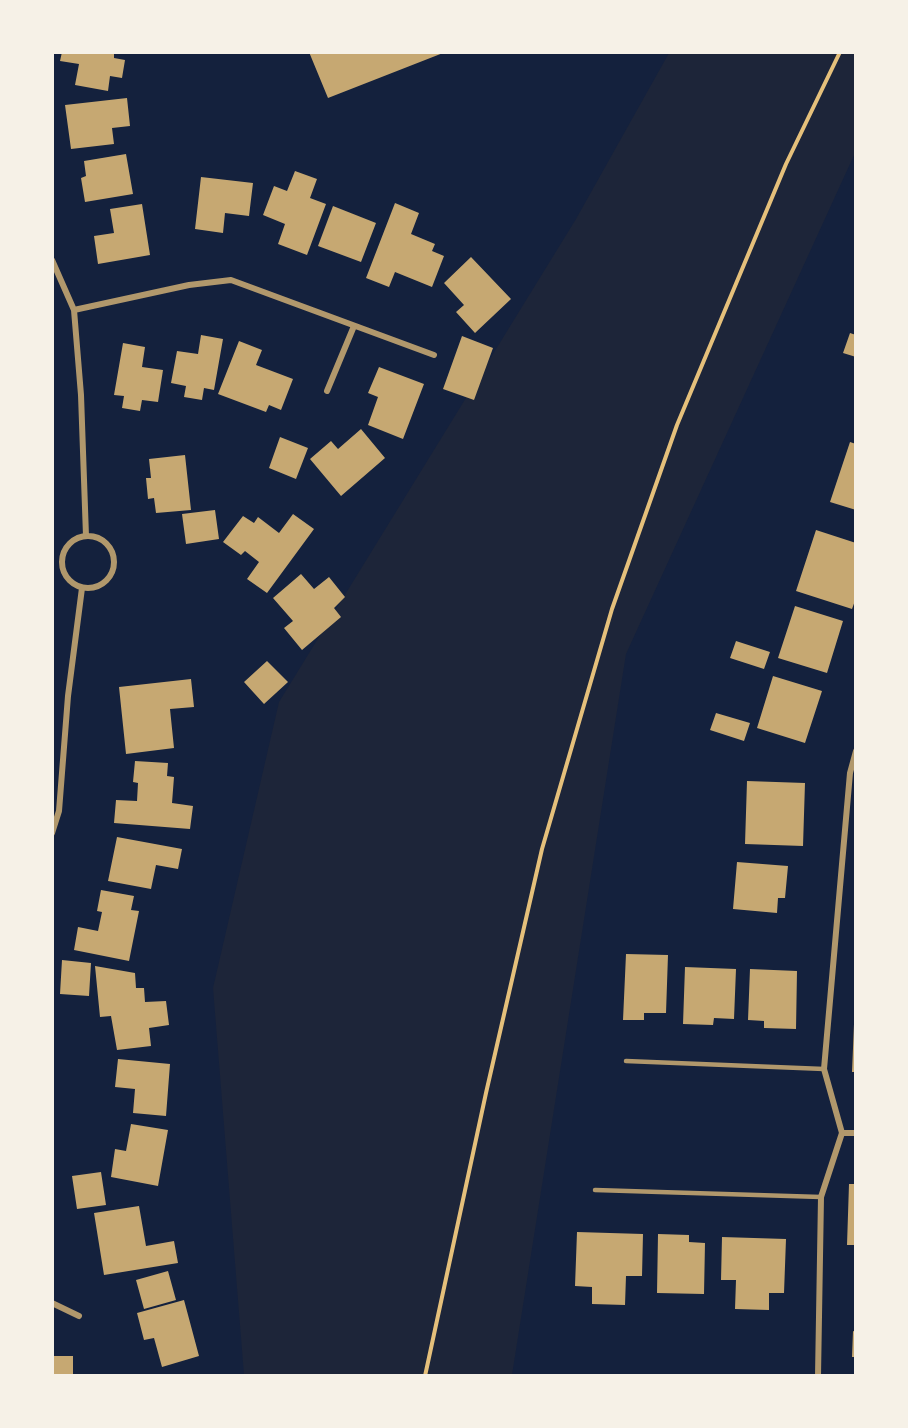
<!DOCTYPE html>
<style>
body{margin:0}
#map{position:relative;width:908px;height:1428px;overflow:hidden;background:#14213d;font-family:Barlow,sans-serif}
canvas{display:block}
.frame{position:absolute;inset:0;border:54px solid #f6f1e7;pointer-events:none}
</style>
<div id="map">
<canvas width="908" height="1428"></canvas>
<div class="frame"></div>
</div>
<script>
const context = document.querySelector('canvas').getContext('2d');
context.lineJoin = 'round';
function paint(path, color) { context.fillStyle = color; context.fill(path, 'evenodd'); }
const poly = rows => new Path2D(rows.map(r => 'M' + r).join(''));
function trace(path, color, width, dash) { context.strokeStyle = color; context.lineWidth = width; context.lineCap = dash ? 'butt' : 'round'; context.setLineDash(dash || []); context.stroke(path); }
paint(poly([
 [669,53,855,53,855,153,626,654,512,1375,244,1375,213,988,279,702,576,219]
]), '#1d2539');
paint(poly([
 [62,52,114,52,114,58,125,60,122,78,110,76,108,91,75,85,79,64,60,61],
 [309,52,443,52,443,53,328,98],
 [127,98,130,126,112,128,114,144,71,149,65,105],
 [126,154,133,194,85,202,81,178,86,176,84,161],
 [295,171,317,179,310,198,326,204,307,255,278,244,285,224,263,215,274,186,287,191],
 [201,177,253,183,249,216,225,213,223,233,195,229],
 [395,203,419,213,411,234,435,244,432,251,444,256,432,287,395,272,389,287,366,278],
 [142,204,150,255,98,264,94,236,114,233,110,209],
 [333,206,376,223,361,262,318,246],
 [471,257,511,299,475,333,456,312,464,305,444,283],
 [850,333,856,335,856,357,843,353],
 [201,335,223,339,214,390,204,388,202,400,184,397,186,386,171,383,177,351,198,354],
 [462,336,493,348,474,400,443,389],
 [239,341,262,350,256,365,293,379,281,410,269,405,266,412,218,394],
 [123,343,145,347,142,367,163,370,158,402,142,400,140,411,122,408,124,396,114,395],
 [379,367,424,384,403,439,368,425,378,397,368,393],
 [361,429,385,458,341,496,310,459,331,441,338,449],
 [280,437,308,448,296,479,269,468],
 [850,442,856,444,856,510,830,502],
 [185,455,191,510,156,513,154,498,148,499,146,478,151,478,149,459],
 [215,510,219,539,186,544,182,514],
 [293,514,314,529,267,593,247,579,259,562,245,551,241,555,223,542,243,516,254,523,258,517,279,533],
 [816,530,856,543,856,598,852,609,796,591],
 [301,574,314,589,329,577,345,597,334,608,341,617,302,650,284,628,293,621,273,598],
 [795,606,843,621,827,673,778,658],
 [736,641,770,652,764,669,730,658],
 [267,661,288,682,264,704,244,682],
 [773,676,822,691,805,743,757,728],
 [191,679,194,707,170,709,174,748,126,754,119,687],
 [716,713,750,723,744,741,710,730],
 [135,761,168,763,167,776,174,777,172,803,193,806,190,829,114,823,116,800,137,801,138,783,133,782],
 [747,781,805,783,803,846,745,844],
 [117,837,182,849,178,869,156,865,151,889,108,881],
 [737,862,788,866,785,898,778,898,777,913,733,909],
 [101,890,134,896,131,910,139,911,129,961,74,950,78,927,98,931,102,912,97,911],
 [626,954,668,955,666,1013,644,1013,644,1020,623,1020],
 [62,960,91,963,89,996,60,994],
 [95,966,135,973,136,988,144,988,145,1002,166,1001,169,1025,149,1028,151,1046,117,1050,111,1016,100,1017],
 [685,967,736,969,734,1019,714,1018,713,1025,683,1024],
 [750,969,797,971,796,1029,764,1028,764,1021,748,1020],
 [854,1024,856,1024,856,1072,852,1072],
 [118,1059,170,1064,166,1116,133,1113,135,1089,115,1087],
 [131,1124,168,1130,158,1186,111,1177,115,1149,126,1151],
 [101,1172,106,1205,77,1209,72,1176],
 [849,1184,856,1184,856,1245,847,1245],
 [139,1206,146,1246,174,1241,178,1263,104,1275,94,1213],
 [577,1232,643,1234,642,1276,626,1276,625,1305,592,1304,592,1287,575,1286],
 [658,1234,689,1235,689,1242,705,1243,704,1294,657,1293],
 [722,1237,786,1239,784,1293,769,1293,769,1310,735,1309,736,1280,721,1280],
 [168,1271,176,1300,144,1309,136,1280],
 [184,1300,199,1356,162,1367,154,1338,144,1340,137,1313],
 [853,1331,856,1332,856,1357,852,1357],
 [52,1356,73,1356,73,1376,52,1376]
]), '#c6a872');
trace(poly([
 [425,1376,486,1093,542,849,612,609,677,425,786,164,840,52]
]), '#e5c07b', 4);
trace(poly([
 [626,1061,824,1069],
 [595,1190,821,1197]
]), '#b1986c', 4.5);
trace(poly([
 [52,260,74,310,81,395,86,536],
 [74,310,189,285,231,280,434,355],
 [327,391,354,326],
 '62 562a26 26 0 1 1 52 0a26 26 0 1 1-52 0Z',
 [52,833,59,811,68,696,82,588],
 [842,1133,824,1069,850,773,856,751],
 [842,1133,856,1133],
 [52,1303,79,1316],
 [818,1376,821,1197,842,1133]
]), '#b1986c', 6);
</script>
